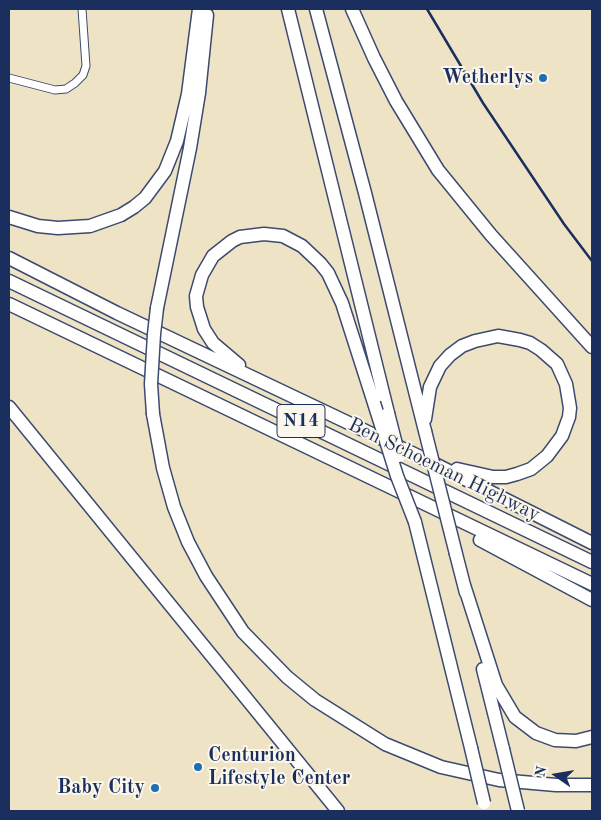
<!DOCTYPE html>
<style>
body{margin:0}
#map{position:relative;width:601px;height:820px;overflow:hidden;background:#efe3c6;font-family:"Old Standard TT",serif}
canvas{display:block}
.frame{position:absolute;inset:0;border:10px solid #1b2f5e;pointer-events:none}
.north{position:absolute;left:531px;top:750px;width:50px;height:50px;-webkit-text-stroke:4px #fbf7ec;paint-order:stroke;rotate:283deg;font-size:14px;font-weight:700;line-height:20px;text-align:center;color:#1b2f5e}
.north::after{content:'';display:block;margin:auto;width:18px;height:22px;background:#1b2f5e;clip-path:polygon(50% 0,100% 100%,50% 72%,0 100%)}
</style>
<div id="map">
<canvas width="601" height="820"></canvas>
<div class="frame"></div>
<div class="north">N</div>
</div>
<script>
const context = document.querySelector('canvas').getContext('2d');
context.lineJoin = 'round';
const poly = rows => new Path2D(rows.map(r => 'M' + r).join(''));
function trace(path, color, width, dash) { context.strokeStyle = color; context.lineWidth = width; context.lineCap = dash ? 'butt' : 'round'; context.setLineDash(dash || []); context.stroke(path); }
function write(font, color, halo, rows, align = 'center') {
  context.font = font + ' "Old Standard TT",serif'; context.lineWidth = 4; context.setLineDash([]); context.textBaseline = 'middle'; context.strokeStyle = halo; context.fillStyle = color; for (const [text, x, y, turn = 0] of rows) {
    context.save(); context.translate(x, y); context.rotate((+turn || 0) * Math.PI / 180); context.textAlign = isNaN(turn) ? turn : align; if (halo) context.strokeText(text, 0, 0); context.fillText(text, 0, 0); context.restore();
  }
}
const minor = poly([
 [9,78,55,90,66,89,75,83,83,75,86,66,82,9]
]);
const motorway = poly([
 [288,9,388,413],
 [316,9,365,193,425,431],
 [352,9,374,58,396,101,438,170,491,235,592,347],
 [9,217,38,226,58,228,90,226,121,215,134,207,145,198,165,171,177,141,188,94,199,9],
 [9,258,117,313,435,464,592,543],
 [9,281,592,562],
 [9,304,592,584],
 [157,308,190,148,199,93,207,15],
 [239,365,213,343,204,329,197,307,196,296,202,275,213,256,232,241,240,237,264,234,283,236,302,246,320,263,328,273,342,303,374,403],
 [9,407,338,811],
 [153,414,163,468,174,507,188,542,206,576,243,632,287,677,315,700,385,744,441,767,499,780,556,785,592,785],
 [425,419,430,387,440,366,450,355,462,346,475,341,498,336,520,340,530,343,541,350,557,364,566,384,570,408,569,417,562,436,547,456,531,469,517,474,506,477,493,477,457,469],
 [415,522,471,748],
 [480,540,592,600],
 [456,554,466,593],
 [464,585,496,685,515,717,536,733,555,740,576,741,592,737],
 [483,669,503,749]
]);
trace(minor, '#3b4a6e', 9);
trace(motorway, '#3b4a6e', 15);
trace(minor, '#fff', 7);
trace(motorway, '#fff', 12);
trace(poly([
 [427,9,483,103,564,224,592,261]
]), '#1b2f5e', 2.5);
const motorwayBridge = poly([
 [374,403,397,476,415,522],
 [388,413,399,456],
 [153,414,151,384,154,334,157,308],
 [425,431,456,554],
 [471,748,484,803],
 [503,749,518,811]
]);
trace(motorwayBridge, '#3b4a6e', 15, []);
trace(motorwayBridge, '#fff', 12);
for (const [x, y, r, color] of [
 [543,78,5,"#1f6fb2"],
 [198,767,5,"#1f6fb2"],
 [155,788,5,"#1f6fb2"]
]) { const dot = new Path2D(); dot.arc(x, y, r, 0, 2 * Math.PI); context.fillStyle = color; context.fill(dot); trace(dot, '#fbf7ec', 2); }
for (const [x, y, w] of [
 [301,421,48]
]) { const box = new Path2D(); box.roundRect(x - w / 2, y - 16.5, w, 33, 4); context.fillStyle = '#fbf7ec'; context.fill(box); trace(box, '#1b2f5e', 1); }
write('bold 19px', '#1b2f5e', null, [
 ["N14",301,421]
]);
write('bold 20px', '#1b2f5e', '#fbf7ec', [
 ["Wetherlys",533,78],
 ["Centurion",208,756,"left"],
 ["Lifestyle Center",208,779,"left"],
 ["Baby City",145,788]
], 'right');
write('20px', '#1b2f5e', '#fbf7ec', [
 ["Ben Schoeman Highway",444,470,26]
]);
</script>
